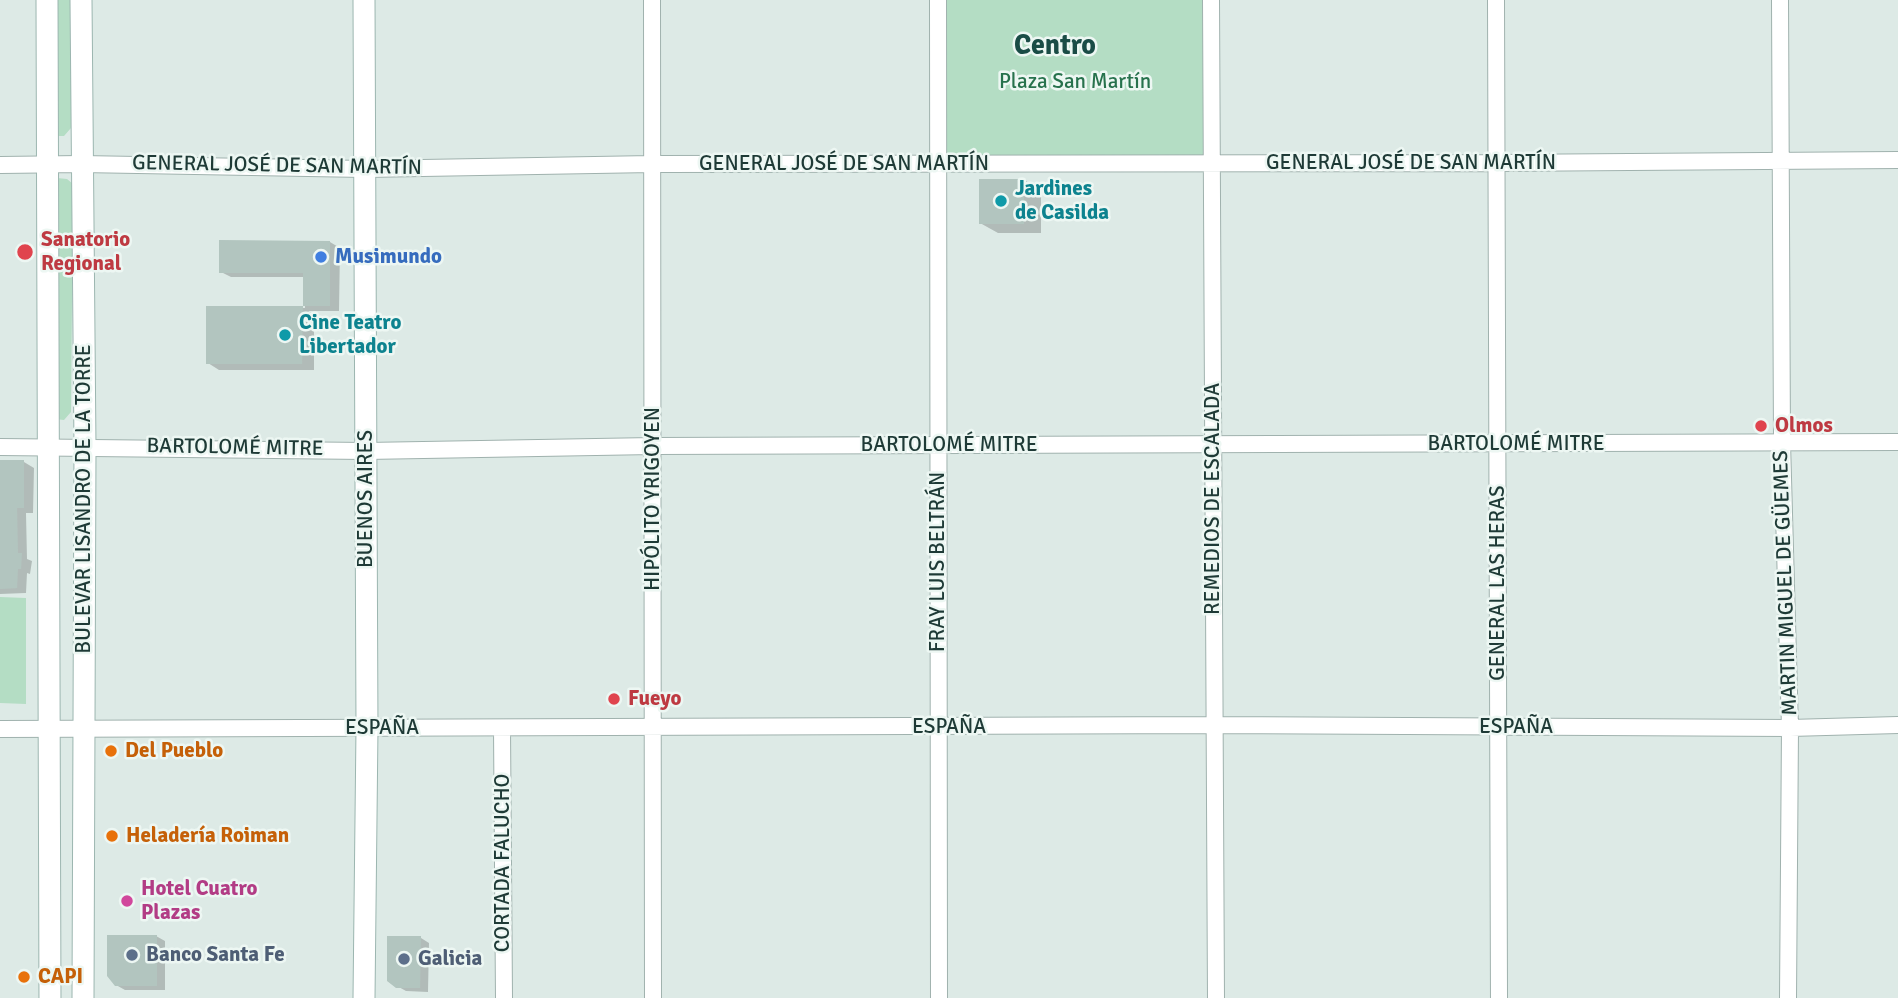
<!DOCTYPE html>
<meta charset="utf-8">
<style>
body{margin:0}
canvas{display:block;background:#ddeae6}
</style>
<canvas width="1898" height="998"></canvas>
<script>
const context = document.querySelector('canvas').getContext('2d');
context.lineJoin = 'round';
function paint(path, color) { context.fillStyle = color; context.fill(path, 'evenodd'); }
const poly = rows => new Path2D(rows.map(r => 'M' + r).join(''));
function trace(path, color, width, dash) { context.strokeStyle = color; context.lineWidth = width; context.lineCap = dash ? 'butt' : 'round'; context.setLineDash(dash || []); context.stroke(path); }
function write(font, color, halo, rows, align = 'center') {
  context.font = font + ' Signika,sans-serif'; context.lineWidth = 5; context.setLineDash([]); context.textBaseline = 'middle'; context.strokeStyle = halo; context.fillStyle = color; for (const [text, x, y, turn = 0] of rows) {
    context.save(); context.translate(x, y); context.rotate((+turn || 0) * Math.PI / 180); context.textAlign = isNaN(turn) ? turn : align; if (halo) context.strokeText(text, 0, 0); context.fillText(text, 0, 0); context.restore();
  }
}
paint(poly([
 [51,0,72,0,71,128,64,136,56,136],
 [938,0,1211,0,1211,163,938,164],
 [57,178,67,179,73,184,71,412,64,420,55,419],
 [0,597,26,598,26,704,0,703]
]), '#b4ddc4');
paint(poly([
 [1024,180,1041,190,1041,233,998,233,980,223],
 [330,242,340,248,339,311,308,311,314,315,314,370,219,370,208,363,208,308,305,308,305,277,231,277,221,272],
 [0,462,24,462,34,468,33,513,26,513,27,559,32,561,30,574,27,573,26,593,0,594],
 [156,936,165,941,165,990,125,990,116,985],
 [421,938,429,943,428,992,406,991,388,981]
]), '#0003');
paint(poly([
 [979,179,1024,179,1024,224,979,224],
 [219,240,330,241,330,306,303,306,303,273,219,273],
 [206,306,303,306,302,364,206,364],
 [0,460,24,460,24,508,17,508,18,553,22,553,21,569,18,569,17,588,0,589],
 [107,935,157,935,157,986,115,986,107,976],
 [387,936,421,936,420,988,396,988,387,981]
]), '#b2c5bf');
const street = poly([
 [652,0,653,998],
 [938,0,939,998],
 [1211,0,1216,998],
 [1496,0,1499,998],
 [1780,0,1782,442,1790,728,1788,998],
 [0,165,81,164,365,169,652,164,1496,163,1898,160],
 [0,447,366,451,653,446,1898,442],
 [502,728,504,998],
 [0,729,1214,725,1790,728,1898,725]
]);
const secondary = poly([
 [47,0,50,998],
 [81,0,85,446,83,998],
 [364,998,367,728,364,0]
]);
trace(street, '#a0b2ae', 18);
trace(secondary, '#9cb6b0', 23);
trace(street, '#fff', 16);
trace(secondary, '#fff', 21);
for (const [x, y, r, color] of [
 [1001,201,7,"#0f9aa8"],
 [25,252,9,"#e0444e"],
 [321,257,7,"#3f7fe0"],
 [285,335,7,"#0f9aa8"],
 [1761,426,7,"#e0444e"],
 [614,699,7,"#e0444e"],
 [111,751,7,"#e8710a"],
 [112,836,7,"#e8710a"],
 [127,901,7,"#d1479c"],
 [132,955,7,"#5c6f8a"],
 [404,959,7,"#5c6f8a"],
 [24,977,7,"#e8710a"]
]) { const dot = new Path2D(); dot.arc(x, y, r, 0, 2 * Math.PI); context.fillStyle = color; context.fill(dot); trace(dot, '#edf7f3', 2.5); }
write('21px', '#27724d', '#edf7f3', [
 ["Plaza San Martín",1075,82]
]);
write('21px', '#1e3a36', '#edf7f3', [
 ["GENERAL JOSÉ DE SAN MARTÍN",1411,163],
 ["GENERAL JOSÉ DE SAN MARTÍN",844,164],
 ["GENERAL JOSÉ DE SAN MARTÍN",277,166,1],
 ["BARTOLOMÉ MITRE",1516,444],
 ["BARTOLOMÉ MITRE",949,445],
 ["BARTOLOMÉ MITRE",235,448,1],
 ["BULEVAR LISANDRO DE LA TORRE",84,499,-90],
 ["BUENOS AIRES",366,499,-90],
 ["HIPÓLITO YRIGOYEN",653,499,-90],
 ["REMEDIOS DE ESCALADA",1213,499,-90],
 ["FRAY LUIS BELTRÁN",938,562,-90],
 ["GENERAL LAS HERAS",1498,583,-90],
 ["MARTIN MIGUEL DE GÜEMES",1786,583,-92],
 ["ESPAÑA",949,727],
 ["ESPAÑA",1516,727],
 ["ESPAÑA",382,728],
 ["CORTADA FALUCHO",503,863,-90]
]);
write('bold 21px', '#0d838f', '#edf7f3', [
 ["Jardines",1015,189],
 ["de Casilda",1015,213],
 ["Cine Teatro",299,323],
 ["Libertador",299,347]
], 'left');
write('bold 21px', '#be3a42', '#edf7f3', [
 ["Sanatorio",41,240],
 ["Regional",41,264],
 ["Olmos",1775,426],
 ["Fueyo",628,699]
], 'left');
write('bold 21px', '#366cbe', '#edf7f3', [
 ["Musimundo",335,257]
], 'left');
write('bold 21px', '#c56008', '#edf7f3', [
 ["Del Pueblo",125,751],
 ["Heladería Roiman",126,836],
 ["CAPI",38,977]
], 'left');
write('bold 21px', '#b23c85', '#edf7f3', [
 ["Hotel Cuatro",141,889],
 ["Plazas",141,913]
], 'left');
write('bold 21px', '#4e5e75', '#edf7f3', [
 ["Banco Santa Fe",146,955],
 ["Galicia",418,959]
], 'left');
write('bold 28px', '#1a4c46', '#edf7f3', [
 ["Centro",1055,47]
]);
</script>
